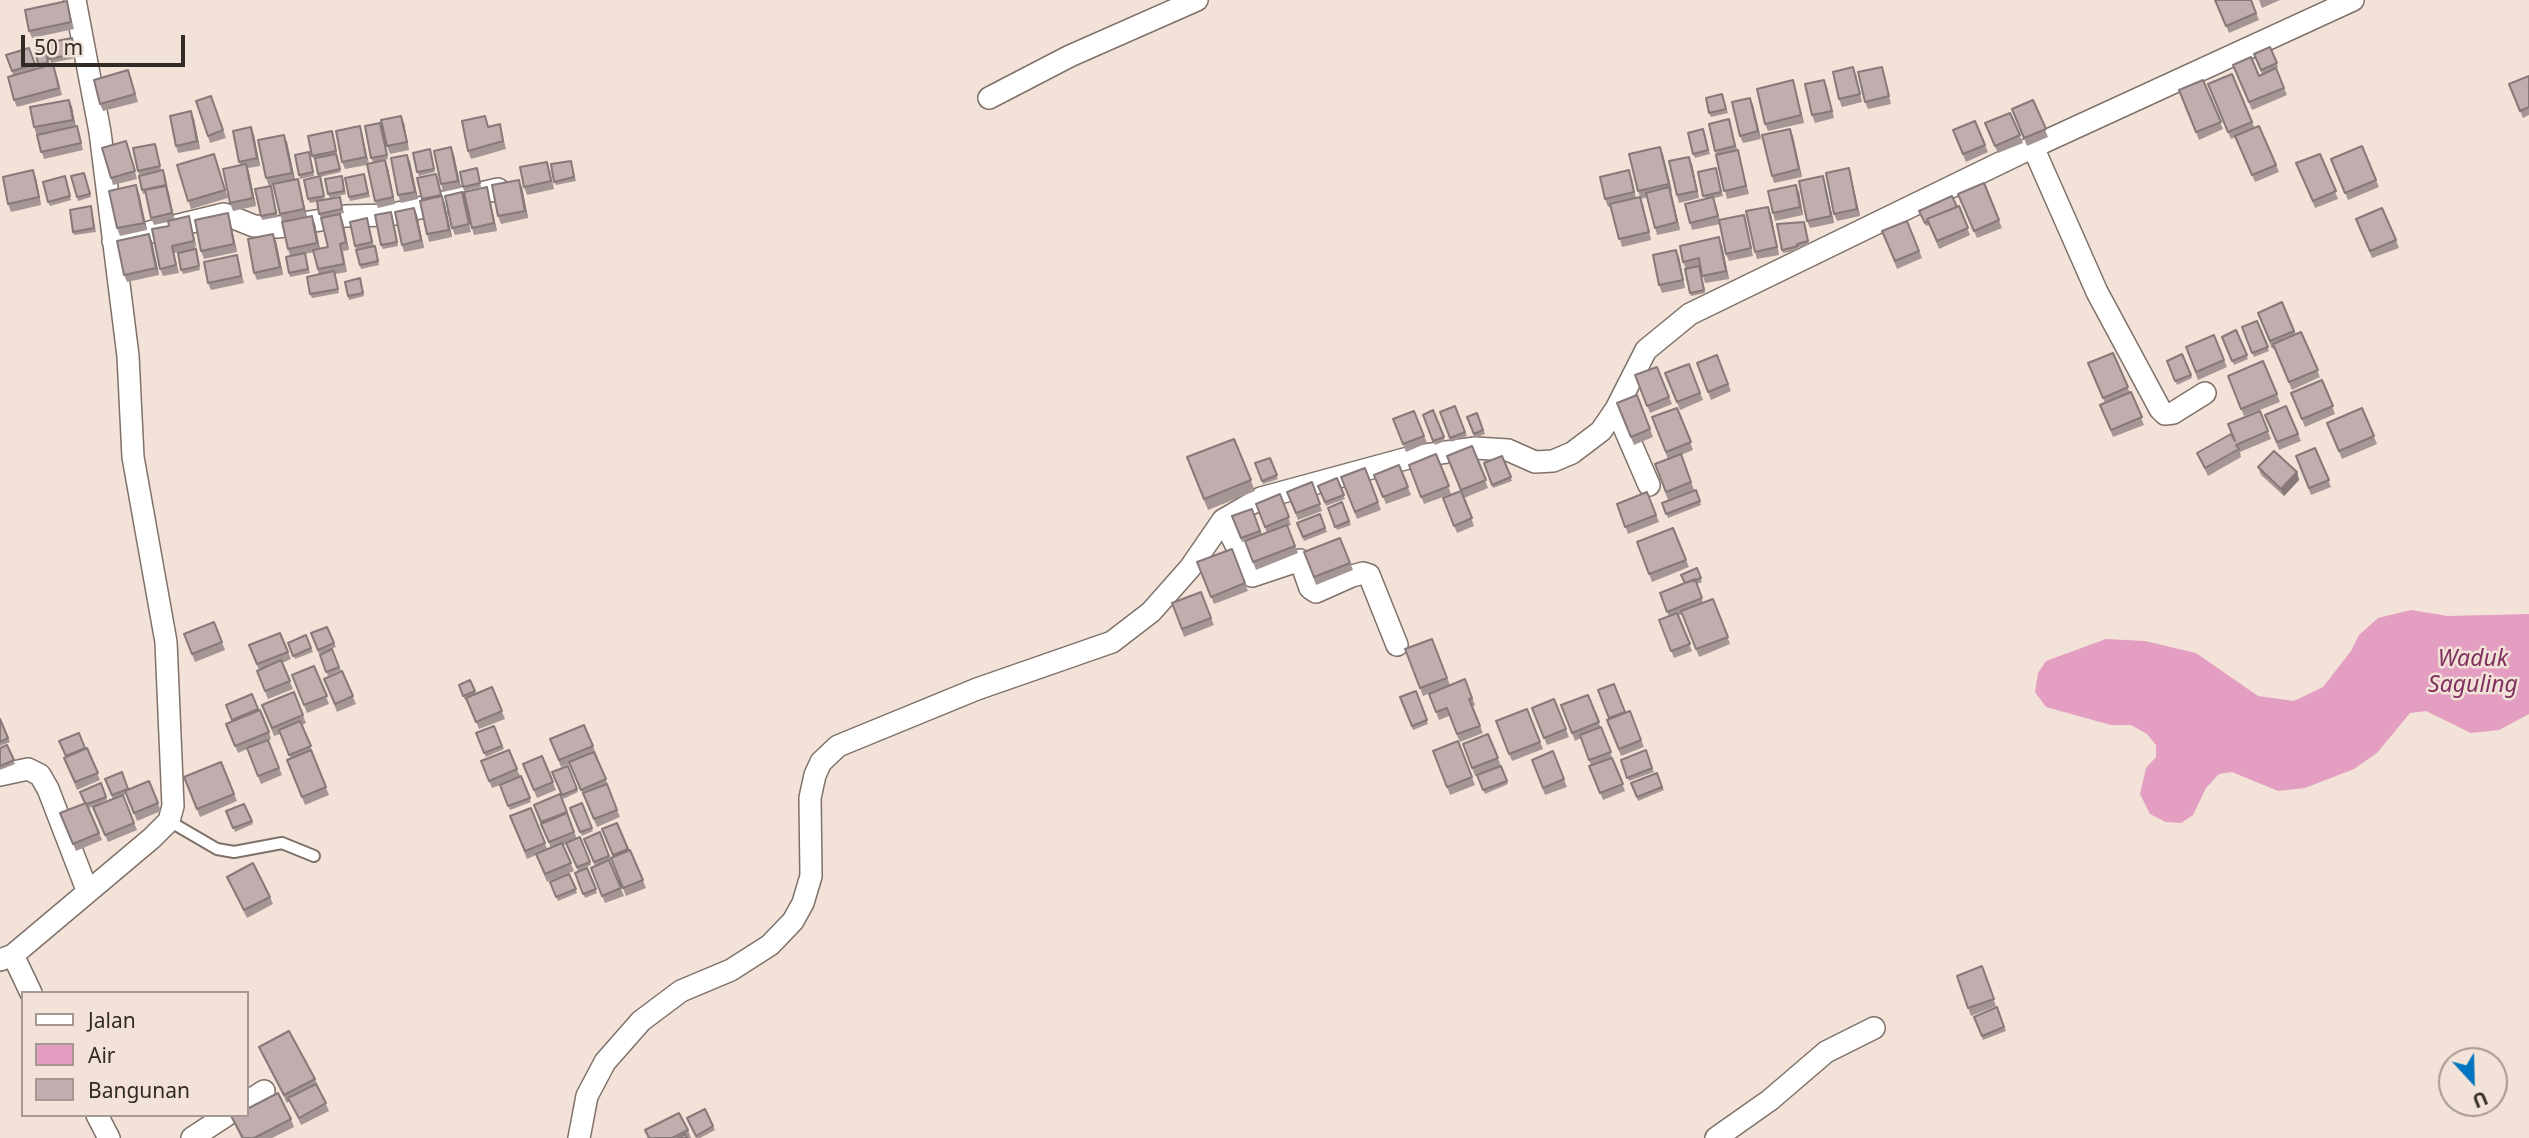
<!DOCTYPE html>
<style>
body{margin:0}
#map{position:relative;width:2529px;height:1138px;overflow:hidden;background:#f2e2d7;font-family:"Noto Sans",sans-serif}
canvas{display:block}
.legend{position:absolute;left:21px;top:991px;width:228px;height:126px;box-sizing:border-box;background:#f2e2d7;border:2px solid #a59991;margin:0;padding:9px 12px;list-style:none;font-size:21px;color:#312b27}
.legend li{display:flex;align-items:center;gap:14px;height:35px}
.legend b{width:35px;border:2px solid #a59991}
.north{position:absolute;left:2438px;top:1047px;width:70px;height:70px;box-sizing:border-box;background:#f2e2d7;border:2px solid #a59991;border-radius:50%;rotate:158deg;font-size:19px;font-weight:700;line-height:28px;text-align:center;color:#312b27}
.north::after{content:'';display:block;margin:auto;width:24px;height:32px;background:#0074be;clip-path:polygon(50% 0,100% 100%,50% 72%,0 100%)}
.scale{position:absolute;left:21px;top:35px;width:164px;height:32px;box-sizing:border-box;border:4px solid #312b27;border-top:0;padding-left:9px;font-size:21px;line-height:24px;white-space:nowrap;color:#312b27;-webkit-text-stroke:5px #f2e2d7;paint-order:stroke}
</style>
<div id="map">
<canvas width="2529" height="1138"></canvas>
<ul class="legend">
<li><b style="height:9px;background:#fff"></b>Jalan</li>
<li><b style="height:19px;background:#e39ec2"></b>Air</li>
<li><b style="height:19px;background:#c1adad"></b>Bangunan</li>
</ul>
<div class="north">U</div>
<div class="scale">50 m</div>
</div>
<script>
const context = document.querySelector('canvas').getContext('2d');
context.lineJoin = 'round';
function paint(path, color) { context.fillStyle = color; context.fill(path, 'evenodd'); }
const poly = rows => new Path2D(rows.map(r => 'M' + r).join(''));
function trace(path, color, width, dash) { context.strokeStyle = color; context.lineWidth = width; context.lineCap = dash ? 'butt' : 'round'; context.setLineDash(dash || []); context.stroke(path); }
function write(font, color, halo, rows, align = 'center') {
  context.font = font + ' "Noto Sans",sans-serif'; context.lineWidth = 5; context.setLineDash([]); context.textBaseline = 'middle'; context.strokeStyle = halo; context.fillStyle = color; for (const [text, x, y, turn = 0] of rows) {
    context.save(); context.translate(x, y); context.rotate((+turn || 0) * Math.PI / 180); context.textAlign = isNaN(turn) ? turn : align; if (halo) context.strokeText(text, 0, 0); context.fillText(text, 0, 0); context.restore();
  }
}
paint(poly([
 [2411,610,2448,616,2529,614,2529,714,2499,730,2471,733,2426,711,2410,713,2377,753,2354,769,2305,788,2278,791,2232,772,2219,774,2206,788,2193,815,2181,823,2166,822,2150,814,2140,794,2146,768,2156,757,2156,745,2147,734,2131,725,2111,725,2046,707,2035,692,2038,673,2046,661,2106,639,2145,641,2196,653,2258,696,2294,701,2323,687,2351,651,2359,635,2378,618]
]), '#e39ec2');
const lane = poly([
 [169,821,217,849,234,852,282,843,314,856]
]);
const street = poly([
 [989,98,1070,56,1197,0],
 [2033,147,2097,292,2160,409,2165,414,2173,413,2205,393],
 [113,241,224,214,254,226,279,227,345,216,390,215,498,189],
 [1616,409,1649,485],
 [1223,520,1252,576,1300,560,1310,588,1316,592,1352,576,1363,573,1369,575,1397,645],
 [0,775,28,769,40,775,48,789,87,890],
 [13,955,31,993],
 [0,960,13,955,152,838,169,821,173,806,166,642,133,457,128,356,100,132,75,0],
 [247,1102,264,1091],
 [97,1115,109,1138],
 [192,1138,227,1115],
 [579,1138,587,1096,605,1062,641,1021,681,991,731,970,770,945,793,921,803,903,811,876,810,798,815,775,821,762,838,746,977,689,1112,642,1151,612,1190,568,1223,520,1261,498,1412,457,1475,448,1508,450,1535,462,1553,461,1572,453,1601,431,1616,409,1646,350,1690,314,2033,147,2353,0],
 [1716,1138,1770,1100,1826,1052,1874,1028]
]);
trace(lane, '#7f7168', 14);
trace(street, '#7f7168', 24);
trace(lane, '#fff', 10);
trace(street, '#fff', 21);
paint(poly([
 [2215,0,2251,0,2259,20,2229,33],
 [2259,0,2280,0,2262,8],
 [67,1,74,29,32,38,29,31],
 [72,38,76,58,51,63,49,59],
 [45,46,49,65,56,72,62,95,17,107,14,100,40,68,38,64],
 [2270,47,2278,67,2262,74,2254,54],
 [29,48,36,68,13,75,6,55],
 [2233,65,2259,76,2276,68,2287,95,2252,110],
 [1882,67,1891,104,1868,109,1865,102],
 [1856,74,1862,102,1842,107,1839,99],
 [2529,76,2529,115,2523,118,2509,84],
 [131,78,138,102,103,111,100,104],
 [1793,80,1804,123,1768,131,1765,124],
 [1824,80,1834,118,1815,123,1812,115],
 [2203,80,2223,129,2199,140,2179,90],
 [2208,84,2252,122,2255,128,2259,126,2279,172,2255,182,2236,137,2231,139],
 [1722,94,1728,113,1711,117,1709,113],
 [211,96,226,138,210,143,196,101],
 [69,100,72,107,75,126,77,126,83,150,44,159,34,127],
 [2033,100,2048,137,2027,146,2012,109],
 [1753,105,1761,139,1743,143,1740,136],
 [2010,113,2023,143,1998,153,1988,131],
 [194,119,200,149,178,153,176,146],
 [1729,119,1749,194,1727,199,1715,151],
 [1975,121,1988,152,1966,162,1953,130],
 [404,123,409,150,390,154,387,146],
 [500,124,506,149,471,159,468,151,489,126],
 [251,127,254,135,260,166,248,168,256,206,233,211,230,203,241,166,239,162],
 [381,127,388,159,373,162,371,158],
 [1790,129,1802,177,1774,183,1772,176],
 [362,133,368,164,385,160,388,168,395,204,378,208,375,201,367,165,345,169,342,162],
 [1705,133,1710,154,1695,158,1693,154],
 [333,135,341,172,320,177,325,200,310,203,308,199,319,176,315,159,314,159,312,156],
 [287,142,295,180,298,179,300,186,307,217,282,222,280,214,273,185,269,186,266,178],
 [155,144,161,170,139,175,138,171],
 [2362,146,2379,187,2348,200,2331,159],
 [451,147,454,155,461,188,443,192,441,184],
 [1660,147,1672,191,1671,192,1680,230,1657,235,1648,197,1641,199,1651,240,1622,247,1611,206,1608,207,1605,199,1632,178,1636,198,1640,197,1638,191],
 [129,149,137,179,113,185,111,178],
 [430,149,435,172,419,176,417,172],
 [214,154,228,198,191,209,177,165],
 [2320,154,2338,199,2315,208,2296,163],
 [310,155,314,176,300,179,299,175],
 [407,155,410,162,418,199,401,203,398,195],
 [572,164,576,181,556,185,554,182],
 [1692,164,1699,198,1679,203,1677,195],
 [1849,168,1851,176,1860,216,1837,221,1834,214],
 [550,169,554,189,527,195,524,187],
 [478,172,481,187,464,191,463,187],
 [1698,172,1717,172,1723,196,1714,198,1720,220,1744,215,1746,222,1753,256,1729,261,1726,254,1720,224,1692,230,1690,223,1705,199],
 [84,173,91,197,78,201,71,176],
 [165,174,174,219,189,216,191,224,200,270,183,274,181,270,187,251,174,253,179,273,163,276,160,269,169,226,168,222,154,225,151,218,146,193,143,194,142,190],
 [364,174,370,197,350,201,349,197],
 [65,176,71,200,50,206,48,202],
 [1823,176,1825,183,1834,223,1810,228,1807,221],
 [438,177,442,196,445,204,452,237,429,242,427,234,423,200,417,178],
 [36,178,41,205,11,212,8,204],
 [343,179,346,194,330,198,328,194],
 [1984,183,2002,228,1977,238,1958,194],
 [487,187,489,195,497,231,474,235,472,228],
 [522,187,528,218,501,224,498,216],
 [272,190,278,217,262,220,261,216],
 [462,192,471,232,455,235,452,228],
 [1799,192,1803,215,1775,221,1773,213],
 [139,193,147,230,120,236,117,228],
 [340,197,344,213,321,218,319,214],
 [91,206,96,232,74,235,73,232],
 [1959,206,1970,235,1939,249,1929,225,1926,226,1919,211],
 [414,208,417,215,424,248,404,252,402,245],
 [391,212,398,246,383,249,381,245],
 [228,213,230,220,237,252,204,259,201,251],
 [340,214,343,222,349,250,343,251,347,272,335,274,339,293,312,298,310,294,319,275,314,252,305,254,310,273,290,277,289,273,290,256,288,249,315,224,320,249,328,247],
 [1771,214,1779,255,1757,259,1755,252],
 [367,218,374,246,356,249,355,246],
 [1907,221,1922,258,1897,269,1882,231],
 [1805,226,1809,245,1798,247,1799,250,1783,253,1782,250],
 [2359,227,2396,240,2399,248,2372,258],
 [152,241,159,275,127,282,124,275],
 [276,241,283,275,257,280,254,273],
 [1722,245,1729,279,1705,283,1700,266,1686,269,1683,262],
 [376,250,379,265,361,269,360,265],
 [1679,257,1685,288,1662,293,1659,285],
 [239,263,244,283,211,290,208,283],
 [1701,270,1705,293,1691,296,1690,293],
 [360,278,364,296,349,300,348,296],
 [2282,302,2296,334,2301,332,2320,377,2292,390,2274,348,2272,349,2258,313],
 [2257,321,2269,351,2254,357,2242,327],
 [2236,330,2248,359,2234,365,2222,337],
 [2214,335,2227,367,2198,380,2186,347],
 [2113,353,2130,393,2131,392,2144,425,2113,437,2100,405,2105,403,2088,363],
 [2182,354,2192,378,2177,385,2167,361],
 [1717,355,1731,391,1711,400,1697,363],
 [1689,364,1703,400,1680,410,1665,373],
 [1657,367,1672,404,1650,413,1635,375],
 [2228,376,2277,394,2280,402,2244,416],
 [2322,380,2335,414,2305,427,2291,393],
 [1637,395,1653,437,1634,445,1617,403],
 [1455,406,1467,436,1451,442,1440,412],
 [2286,406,2301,441,2279,450,2265,415],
 [1677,408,1693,450,1681,455,1694,490,1668,500,1655,464,1668,459,1652,417],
 [2362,408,2377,444,2342,459,2327,423],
 [1433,410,1445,441,1435,445,1423,415],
 [1414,411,1427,443,1406,452,1393,419],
 [2260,411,2271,439,2240,452,2241,457,2208,476,2197,453,2234,440],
 [1477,413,1485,434,1475,438,1467,417],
 [1234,439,1255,491,1208,510,1187,457],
 [1472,446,1488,488,1464,498,1474,526,1457,533,1443,498,1461,491,1447,456],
 [2315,448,2331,487,2311,495,2296,456],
 [1436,454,1451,494,1424,504,1409,465],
 [1502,456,1512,481,1493,488,1484,463],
 [1270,458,1278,479,1263,484,1255,463],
 [1399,465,1411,495,1386,504,1374,475],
 [2258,467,2297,472,2299,480,2284,496,2261,475],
 [1365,468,1381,510,1357,519,1341,477],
 [1337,478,1345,499,1326,506,1318,486],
 [1312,482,1322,511,1298,520,1287,492],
 [1696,490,1701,505,1668,518,1662,503],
 [1647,492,1659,522,1628,534,1617,504],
 [1280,494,1291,525,1288,526,1298,553,1256,570,1245,541,1267,533,1256,504],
 [1342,502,1351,525,1337,530,1328,508],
 [1252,509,1262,534,1242,542,1232,516],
 [1320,514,1327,532,1304,541,1297,523],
 [1673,528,1689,567,1652,582,1637,542],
 [1340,538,1353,570,1316,585,1304,552],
 [1232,549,1248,591,1214,604,1197,562],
 [1697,568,1702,582,1697,584,1703,603,1713,599,1730,644,1699,657,1682,614,1678,616,1692,651,1674,658,1659,620,1669,616,1660,593,1685,583],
 [1201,592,1214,625,1184,637,1172,603],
 [214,622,225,650,195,662,184,634],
 [327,627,336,647,319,654,311,633],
 [280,633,291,659,282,663,293,689,268,699,257,671,259,670,249,645],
 [306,635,313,652,295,659,288,643],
 [1432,639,1450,685,1423,696,1405,649],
 [332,649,341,670,328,676,320,655],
 [314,666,329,704,307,713,292,675],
 [342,671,356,704,337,712,324,679],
 [1465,679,1475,705,1472,707,1483,733,1460,742,1449,716,1439,720,1429,694],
 [470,680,476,694,492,687,505,719,479,729,467,699,465,700,459,685],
 [1598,690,1625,713,1630,711,1644,747,1621,756,1607,720,1609,719],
 [1416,691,1428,724,1413,730,1400,697],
 [294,692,306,723,302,725,329,795,305,805,287,760,291,759,280,734,274,736,262,705],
 [252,694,269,732,271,739,268,741,282,775,261,784,247,749,238,753,226,724,233,721,226,705],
 [1588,695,1625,791,1603,800,1589,766,1591,765,1581,738,1575,741,1561,705],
 [1554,699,1569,737,1547,745,1532,708],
 [1527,709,1543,749,1512,761,1496,721],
 [0,719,10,742,0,746],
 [494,726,504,749,486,757,476,733],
 [1488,734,1501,766,1475,776,1463,744],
 [550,739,593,746,620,817,597,827,570,764,561,767],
 [59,741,85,749,87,748,100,780,77,790,64,758,66,757],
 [1458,741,1475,785,1450,795,1433,751],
 [7,745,15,764,0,770,0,748],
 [509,750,531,802,510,810,500,785,492,788,481,761],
 [1646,750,1654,772,1629,781,1621,760],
 [1553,751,1567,787,1545,795,1532,760],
 [542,756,556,790,537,798,523,764],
 [221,762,237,801,200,817,184,777],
 [568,766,578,792,563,799,552,772],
 [1501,766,1508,784,1485,794,1477,775],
 [122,772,129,790,149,781,161,811,137,821,126,794,123,795,137,830,108,842,93,807,113,799,105,779],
 [1657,773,1664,790,1638,801,1631,783],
 [101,783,107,800,89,808,102,840,76,851,60,813,85,803],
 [560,794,577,839,580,837,591,865,578,871,567,844,563,845,574,871,547,882,536,855,527,859,510,816,531,808,547,849,551,848,534,805],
 [582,803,593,831,582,836,570,808],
 [244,804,253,824,235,832,226,811],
 [617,823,629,851,630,850,646,888,626,896,611,858,614,857,602,829],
 [600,832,611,860,609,860,624,896,605,903,591,868,595,866,584,839],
 [587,868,597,893,585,898,575,873],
 [569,874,577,893,558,901,550,882],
 [227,877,270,897,273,904,247,918],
 [1982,966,1996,1006,1971,1016,1957,976],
 [1997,1007,2006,1031,1983,1040,1974,1017],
 [259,1047,315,1079,329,1111,301,1125,290,1101,287,1103,262,1054],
 [231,1116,291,1119,294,1127,272,1138,241,1138],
 [688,1122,713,1126,715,1130,700,1138,696,1138],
 [645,1130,688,1130,691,1138,648,1138]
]), '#a69595');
paint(poly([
 [1793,80,1795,88,1804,123,1801,115],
 [1824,80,1827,87,1834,118,1832,111],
 [1750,98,1753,105,1761,139,1758,131],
 [69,100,72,107,76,127,73,120],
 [191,111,194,119,200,149,197,141],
 [401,116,404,123,409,150,407,142],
 [360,126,362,133,369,164,366,157],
 [251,127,254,135,260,166,257,158],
 [1790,129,1793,136,1802,177,1799,169],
 [284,135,287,142,295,180,292,173],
 [451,147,454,155,461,188,458,181],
 [1660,147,1663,154,1672,191,1669,184],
 [407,155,410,162,418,199,415,192],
 [1689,157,1692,164,1699,198,1697,191],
 [385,160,388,168,395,204,393,197],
 [246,164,249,172,256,206,253,198],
 [1849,168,1851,176,1860,216,1857,209],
 [33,170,36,178,41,205,39,197],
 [1823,176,1825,183,1834,223,1831,216],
 [298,179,300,186,307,217,304,209],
 [519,180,522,187,528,218,525,211],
 [136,185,139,193,147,230,144,223],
 [1796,185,1799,192,1803,215,1800,207],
 [166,186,169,193,175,221,172,213],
 [487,187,489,195,497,231,494,223],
 [1669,187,1672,195,1680,230,1677,222],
 [442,196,445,204,452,237,449,230],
 [1640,197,1643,204,1651,240,1649,232],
 [1768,207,1771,214,1779,255,1777,247],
 [414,208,417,215,424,248,421,240],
 [228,213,230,220,237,252,234,244],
 [340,214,343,222,349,250,346,242],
 [189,216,191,224,197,249,194,241],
 [312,216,315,224,320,250,317,243],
 [149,234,152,241,159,275,156,268],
 [273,234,276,241,283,275,280,267],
 [1719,237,1722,245,1729,279,1726,271],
 [1676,250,1679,257,1685,288,1683,280],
 [2297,472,2299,480,2284,496,2281,489]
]), '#877979');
const building = poly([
 [2215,0,2251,0,2256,13,2226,26,2215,0],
 [67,1,71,22,29,31,25,10,67,1],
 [72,38,75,54,49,59,46,43,72,38],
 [45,46,48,63,38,64,35,49,45,46],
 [2270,47,2277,63,2261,70,2254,54,2270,47],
 [29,48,35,64,12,71,6,55,29,48],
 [2251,57,2259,76,2276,68,2284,88,2249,102,2233,65,2251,57],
 [53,64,59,88,14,100,8,77,53,64],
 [1853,67,1860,94,1839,99,1833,72,1853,67],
 [1882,67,1889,96,1865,102,1858,72,1882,67],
 [128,70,135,94,100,104,94,80,128,70],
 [2232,74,2252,122,2228,132,2208,84,2232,74],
 [2529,76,2529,107,2520,111,2509,84,2529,76],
 [1793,80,1801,115,1765,124,1757,89,1793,80],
 [1824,80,1832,111,1812,115,1805,84,1824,80],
 [2203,80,2221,122,2196,132,2179,90,2203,80],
 [1722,94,1726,109,1709,113,1706,98,1722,94],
 [211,96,223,130,208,136,196,101,211,96],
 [1750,98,1758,131,1740,136,1732,102,1750,98],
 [69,100,73,120,34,127,30,107,69,100],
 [2033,100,2046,129,2024,138,2012,109,2033,100],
 [191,111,197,141,176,146,170,116,191,111],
 [2010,113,2020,135,1995,146,1985,123,2010,113],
 [401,116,407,142,387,146,381,120,401,116],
 [485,116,488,127,500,124,503,141,468,151,462,121,485,116],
 [1729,119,1735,146,1715,151,1709,124,1729,119],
 [1975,121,1985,145,1963,154,1953,130,1975,121],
 [380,123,387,155,371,158,365,126,380,123],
 [77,126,81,143,41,152,37,135,77,126],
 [360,126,366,157,342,162,336,131,360,126],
 [2259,126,2276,165,2252,175,2235,136,2259,126],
 [251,127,257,158,239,162,233,131,251,127],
 [1703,129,1708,150,1693,154,1688,133,1703,129],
 [1790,129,1799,169,1772,176,1762,135,1790,129],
 [332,131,336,151,312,156,308,136,332,131],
 [284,135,292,173,266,178,258,140,284,135],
 [126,141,135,171,111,178,102,148,126,141],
 [155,144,160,166,138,171,133,148,155,144],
 [2362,146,2376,180,2345,193,2331,159,2362,146],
 [451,147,458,181,441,184,434,151,451,147],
 [1660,147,1669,184,1638,191,1629,154,1660,147],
 [430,149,434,169,417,172,413,153,430,149],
 [1738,150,1746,186,1724,191,1716,155,1738,150],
 [309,152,313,172,299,175,295,155,309,152],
 [214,154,225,190,188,201,177,165,214,154],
 [336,154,340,169,318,174,315,158,336,154],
 [2320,154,2336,191,2313,201,2296,163,2320,154],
 [407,155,415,192,398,195,391,158,407,155],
 [1689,157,1697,191,1677,195,1669,161,1689,157],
 [385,160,393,197,375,201,367,164,385,160],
 [571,161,574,177,554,182,551,164,571,161],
 [547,162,551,181,524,187,520,167,547,162],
 [246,164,253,198,230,203,223,169,246,164],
 [477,168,480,183,463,187,460,172,477,168],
 [1716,168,1721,192,1703,196,1698,172,1716,168],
 [1849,168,1857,209,1834,214,1826,173,1849,168],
 [33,170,39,197,8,204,3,177,33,170],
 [163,170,166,185,142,190,139,176,163,170],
 [1629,170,1634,192,1605,199,1600,177,1629,170],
 [84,173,90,194,77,197,71,176,84,173],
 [364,174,368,193,349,197,345,178,364,174],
 [436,174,441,195,422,199,417,178,436,174],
 [65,176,70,196,48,202,43,182,65,176],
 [320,176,324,196,308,199,304,180,320,176],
 [342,176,344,191,328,194,325,179,342,176],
 [1823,176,1831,216,1807,221,1799,181,1823,176],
 [298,179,304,209,280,214,273,184,298,179],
 [519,180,525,211,498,216,492,185,519,180],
 [1984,183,1999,220,1974,231,1958,194,1984,183],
 [136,185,144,223,117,228,109,191,136,185],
 [1796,185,1800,207,1773,213,1768,191,1796,185],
 [166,186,172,213,151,218,145,190,166,186],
 [271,186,276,213,261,216,255,189,271,186],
 [487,187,494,223,472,228,464,192,487,187],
 [1669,187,1677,222,1655,228,1646,193,1669,187],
 [462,192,469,224,452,228,445,196,462,192],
 [442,196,449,230,427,234,420,201,442,196],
 [1952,196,1957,207,1927,219,1928,221,1925,223,1919,211,1952,196],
 [340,197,342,209,319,214,317,201,340,197],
 [1640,197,1649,232,1619,239,1610,204,1640,197],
 [1713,197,1718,216,1690,223,1685,204,1713,197],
 [91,206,94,228,73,232,70,210,91,206],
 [1959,206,1968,228,1937,241,1927,219,1959,206],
 [1768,207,1777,247,1755,252,1746,211,1768,207],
 [414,208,421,240,402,245,395,212,414,208],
 [2382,208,2396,240,2370,251,2356,219,2382,208],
 [391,212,397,242,381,245,375,215,391,212],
 [228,213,234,244,201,251,195,220,228,213],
 [340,214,346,242,340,244,344,264,318,269,313,250,328,247,321,218,340,214],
 [1744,215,1751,248,1726,254,1719,220,1744,215],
 [189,216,194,241,172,246,176,265,160,269,152,229,169,226,168,221,189,216],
 [312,216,317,243,288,249,282,222,312,216],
 [367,218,372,242,355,246,350,222,367,218],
 [1907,221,1919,251,1895,261,1882,231,1907,221],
 [1804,222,1808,241,1797,244,1798,246,1782,250,1777,224,1804,222],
 [149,234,156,268,124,275,117,241,149,234],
 [273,234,280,267,254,273,248,239,273,234],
 [1719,237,1726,271,1702,276,1699,258,1683,262,1680,246,1719,237],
 [375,246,378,261,360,265,356,250,375,246],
 [196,249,199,266,181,270,178,253,196,249],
 [1676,250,1683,280,1659,285,1653,255,1676,250],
 [305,253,308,269,289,273,286,257,305,253],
 [237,255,241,276,208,283,204,262,237,255],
 [1699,266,1704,290,1690,293,1685,269,1699,266],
 [334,271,338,289,310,294,307,277,334,271],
 [360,278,363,293,348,296,345,282,360,278],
 [2282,302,2294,331,2270,341,2258,313,2282,302],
 [2257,321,2268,347,2252,353,2242,327,2257,321],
 [2236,330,2247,355,2232,361,2222,337,2236,330],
 [2301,332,2318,370,2289,382,2273,344,2301,332],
 [2214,335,2224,360,2196,372,2186,347,2214,335],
 [2113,353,2128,387,2103,398,2088,363,2113,353],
 [2182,354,2191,375,2175,381,2167,361,2182,354],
 [1717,355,1728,384,1708,392,1697,363,1717,355],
 [2263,361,2277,394,2241,409,2228,376,2263,361],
 [1689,364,1700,393,1677,402,1665,373,1689,364],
 [1657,367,1669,397,1647,406,1635,375,1657,367],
 [2322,380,2333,406,2302,419,2291,393,2322,380],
 [2131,392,2142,417,2111,430,2100,405,2131,392],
 [1637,395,1650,429,1631,437,1617,403,1637,395],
 [1455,406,1465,432,1450,438,1440,412,1455,406],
 [2286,406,2298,434,2277,442,2265,415,2286,406],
 [1677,408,1691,442,1666,452,1652,417,1677,408],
 [2362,408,2374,436,2339,451,2327,423,2362,408],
 [1433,410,1444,437,1433,441,1423,415,1433,410],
 [1414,411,1424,436,1403,444,1393,419,1414,411],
 [2260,411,2268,431,2236,445,2239,449,2205,468,2197,453,2231,434,2235,441,2228,424,2260,411],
 [1477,413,1483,430,1474,434,1467,417,1477,413],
 [1234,439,1251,480,1204,499,1187,457,1234,439],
 [1472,446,1486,480,1461,490,1447,456,1472,446],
 [2315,448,2329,480,2309,488,2296,456,2315,448],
 [2274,451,2297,472,2281,489,2258,467,2274,451],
 [1436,454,1449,486,1421,497,1409,465,1436,454],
 [1681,454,1691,482,1666,492,1655,464,1681,454],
 [1502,456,1511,477,1492,485,1484,463,1502,456],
 [1270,458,1277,475,1262,481,1255,463,1270,458],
 [1399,465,1408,487,1383,497,1374,475,1399,465],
 [1365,468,1378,502,1355,512,1341,477,1365,468],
 [1337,478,1344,495,1325,502,1318,486,1337,478],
 [1312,482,1320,504,1296,513,1287,492,1312,482],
 [1696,490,1700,501,1666,514,1662,503,1696,490],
 [1461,491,1472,518,1454,526,1443,498,1461,491],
 [1647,492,1656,515,1625,527,1617,504,1647,492],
 [1280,494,1289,517,1265,527,1256,504,1280,494],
 [1342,502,1349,521,1335,527,1328,508,1342,502],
 [1252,509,1260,531,1241,538,1232,516,1252,509],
 [1320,514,1325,528,1303,537,1297,523,1320,514],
 [1287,525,1295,546,1253,562,1245,541,1287,525],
 [1673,528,1686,560,1649,574,1637,542,1673,528],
 [1340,538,1350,563,1314,577,1304,552,1340,538],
 [1232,549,1245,583,1211,597,1197,562,1232,549],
 [1697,568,1701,578,1685,583,1681,575,1697,568],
 [1695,579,1702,598,1667,612,1660,593,1695,579],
 [1201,592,1211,618,1182,629,1172,603,1201,592],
 [1713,599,1728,637,1696,649,1681,611,1713,599],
 [1677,613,1690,644,1671,651,1659,620,1677,613],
 [214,622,222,642,192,654,184,634,214,622],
 [327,627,334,643,318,650,311,633,327,627],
 [280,633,288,652,257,664,249,645,280,633],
 [306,635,311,648,293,656,288,643,306,635],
 [1432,639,1447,678,1420,688,1405,649,1432,639],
 [332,649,339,667,326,672,320,655,332,649],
 [281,660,290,681,265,691,257,671,281,660],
 [314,666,327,696,304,705,292,675,314,666],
 [342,671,353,696,335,704,324,679,342,671],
 [1465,679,1472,698,1469,699,1480,726,1457,734,1447,708,1436,712,1429,694,1465,679],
 [470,680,475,691,463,696,459,685,470,680],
 [1614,684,1625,712,1609,718,1598,690,1614,684],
 [492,687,502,711,476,722,466,698,492,687],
 [1416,691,1427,720,1412,726,1400,697,1416,691],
 [294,692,303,715,272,728,262,705,294,692],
 [252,694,258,709,232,720,226,705,252,694],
 [1588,695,1599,722,1572,733,1561,705,1588,695],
 [1554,699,1566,729,1544,738,1532,708,1554,699],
 [1527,709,1540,742,1509,754,1496,721,1527,709],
 [260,710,269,732,235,746,226,724,260,710],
 [1630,711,1641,740,1619,749,1607,720,1630,711],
 [0,719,8,738,0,742,0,719],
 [300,721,311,746,289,755,279,730,300,721],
 [584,725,593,746,559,760,550,739,584,725],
 [494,726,502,746,484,753,476,733,494,726],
 [1601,727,1611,752,1589,760,1580,735,1601,727],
 [79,733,85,748,66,756,59,741,79,733],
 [1488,734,1498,758,1472,768,1463,744,1488,734],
 [268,740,279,768,258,776,247,748,268,740],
 [1458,741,1472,777,1447,787,1433,751,1458,741],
 [7,745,14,760,0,766,0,748,7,745],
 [87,748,98,773,75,782,64,758,87,748],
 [311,750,326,787,302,797,287,760,311,750],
 [509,750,517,769,489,781,481,761,509,750],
 [1646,750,1652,768,1627,778,1621,760,1646,750],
 [1553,751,1564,779,1543,788,1532,760,1553,751],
 [594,752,606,779,581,790,569,762,594,752],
 [542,756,553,782,534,790,523,764,542,756],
 [1612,758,1623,784,1600,793,1589,766,1612,758],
 [221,762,234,794,197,809,184,777,221,762],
 [568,766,577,789,562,795,552,772,568,766],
 [1501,766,1507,781,1483,790,1477,775,1501,766],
 [122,772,128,789,112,795,105,779,122,772],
 [1657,773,1662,787,1637,797,1631,783,1657,773],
 [521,776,530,798,508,806,500,785,521,776],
 [149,781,158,803,134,813,125,791,149,781],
 [101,783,106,797,87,804,86,803,85,803,80,792,101,783],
 [607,784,617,810,594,819,583,793,607,784],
 [560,794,567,812,541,822,534,805,560,794],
 [123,795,134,823,105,835,93,807,123,795],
 [86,803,99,833,73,844,60,813,86,803],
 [582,803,592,828,580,832,570,808,582,803],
 [244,804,252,821,233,828,226,811,244,804],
 [531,808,545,843,525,851,510,816,531,808],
 [567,813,574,832,549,842,541,824,567,813],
 [617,823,628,849,613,855,602,829,617,823],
 [600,832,609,856,594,862,584,839,600,832],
 [580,837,590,862,577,867,566,843,580,837],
 [562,843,571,863,545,874,536,854,562,843],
 [630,850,643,880,623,888,611,858,630,850],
 [609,860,621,888,602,896,591,868,609,860],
 [253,863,270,897,244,910,227,877,253,863],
 [587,868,596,889,583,894,575,873,587,868],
 [569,874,576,889,556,897,550,882,569,874],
 [1982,966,1994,999,1968,1008,1957,976,1982,966],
 [1997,1007,2004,1027,1982,1036,1974,1017,1997,1007],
 [289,1031,315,1079,284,1095,259,1047,289,1031],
 [316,1084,326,1103,299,1118,288,1098,316,1084],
 [278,1093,291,1119,254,1138,243,1138,231,1116,234,1115,247,1115,247,1109,278,1093],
 [705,1109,713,1126,696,1136,687,1118,705,1109],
 [679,1113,688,1130,672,1138,649,1138,645,1130,679,1113],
 [685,1134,687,1138,678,1138,685,1134]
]);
paint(building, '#c1adad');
trace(building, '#877979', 2);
write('italic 23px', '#813261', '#f2e2d7', [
 ["Waduk",2473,659],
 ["Saguling",2473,685]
]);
</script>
